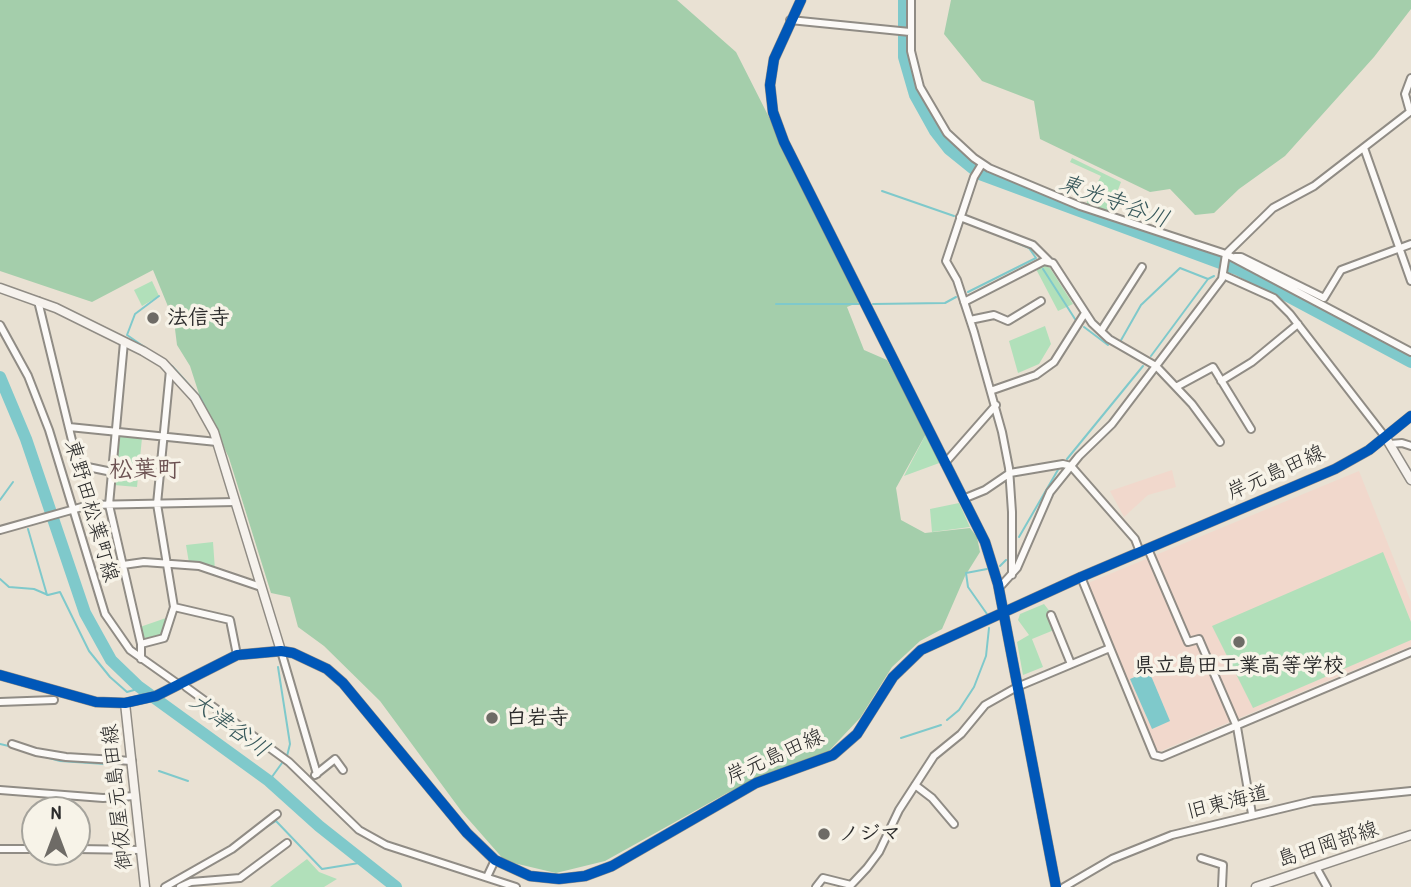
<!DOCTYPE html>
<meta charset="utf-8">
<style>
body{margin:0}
#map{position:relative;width:1411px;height:887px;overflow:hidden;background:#e9e1d3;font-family:"Patrick Hand",sans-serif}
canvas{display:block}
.north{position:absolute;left:21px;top:796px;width:70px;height:70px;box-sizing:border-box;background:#f7f3e8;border:2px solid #a5a39c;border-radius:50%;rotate:0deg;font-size:19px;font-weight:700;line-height:28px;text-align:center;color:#2b2b2b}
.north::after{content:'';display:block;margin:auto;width:24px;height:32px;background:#6e6b66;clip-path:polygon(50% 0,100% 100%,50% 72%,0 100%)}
</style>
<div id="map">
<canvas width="1411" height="887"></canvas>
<div class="north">N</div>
</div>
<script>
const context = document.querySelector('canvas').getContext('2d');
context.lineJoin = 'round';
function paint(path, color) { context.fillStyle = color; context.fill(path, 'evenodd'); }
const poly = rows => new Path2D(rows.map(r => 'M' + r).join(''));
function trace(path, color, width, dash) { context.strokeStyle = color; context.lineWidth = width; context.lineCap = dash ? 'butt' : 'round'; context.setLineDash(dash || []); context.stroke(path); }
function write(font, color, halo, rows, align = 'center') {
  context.font = font + ' "Patrick Hand","Klee One",sans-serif'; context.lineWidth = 7; context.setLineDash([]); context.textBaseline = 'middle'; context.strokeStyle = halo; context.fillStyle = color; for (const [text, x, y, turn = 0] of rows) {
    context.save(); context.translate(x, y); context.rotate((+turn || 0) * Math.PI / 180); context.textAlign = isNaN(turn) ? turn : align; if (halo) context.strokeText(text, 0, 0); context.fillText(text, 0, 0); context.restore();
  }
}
paint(poly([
 [1172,470,1176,487,1148,495,1124,517,1110,491],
 [1359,471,1411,602,1411,646,1156,753,1088,583]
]), '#f1d8cc');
paint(poly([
 [1072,158,1121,182,1110,211,1086,204,1101,176,1070,162],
 [1044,265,1050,268,1073,304,1058,311,1036,269],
 [152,281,159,296,142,306,134,290],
 [1045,326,1051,344,1039,364,1018,373,1009,341],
 [927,432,942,462,904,476],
 [120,436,142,438,137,487,114,485],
 [959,503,970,527,932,532,930,509],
 [213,542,215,570,189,563,186,545],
 [1383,552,1411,622,1411,640,1253,708,1212,626],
 [1044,604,1051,613,1049,616,1054,630,1032,639,1043,667,1023,675,1017,642,1029,635,1018,620,1020,614],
 [166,618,162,636,146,642,140,627],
 [307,859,319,872,337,879,324,887,270,887]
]), '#b1e0ba');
paint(poly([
 [0,0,677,0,736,52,862,301,847,307,864,350,887,360,927,432,896,488,901,520,925,533,970,528,977,537,980,552,965,576,942,629,920,641,892,667,860,718,825,755,774,772,727,793,605,861,556,873,505,861,462,812,380,701,324,646,298,627,290,597,271,593,229,458,200,397,190,366,177,345,174,321,153,270,92,302,0,271],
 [951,0,1411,0,1411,9,1374,57,1285,156,1239,189,1214,213,1195,215,1170,189,1150,192,1040,139,1034,101,982,81,944,34]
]), '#a4ceab');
paint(poly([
 [1149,671,1170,721,1152,729,1130,679]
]), '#7fc9cb');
trace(poly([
 [882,191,954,216],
 [1043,269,1075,319],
 [1226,270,1232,267],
 [968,292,1036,258,1029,248,1015,242],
 [159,296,135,314,127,335,172,366,200,397,211,419],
 [776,304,859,304],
 [873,304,945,303,956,297],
 [1084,327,1108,345],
 [1120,342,1141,305,1180,268,1208,279],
 [1151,356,1208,279,1214,276],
 [1067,459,1143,366],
 [0,500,13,482],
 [28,529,47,595],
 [1019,537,1059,468],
 [1000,566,1006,560],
 [0,579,9,587,34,589,48,595,60,592,89,651,110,677,127,692,141,688],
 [987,614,968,587,966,573,987,569],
 [947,720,959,710,974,687,986,656,989,628],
 [901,738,941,725],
 [0,744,13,747],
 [24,751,60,761,105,764],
 [159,771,188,781],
 [269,781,287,756,290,744,278,667],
 [260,831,276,821,322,869,365,862]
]), '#7fc9cb', 2);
trace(poly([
 [904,0,904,57,915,95,935,131,949,149,980,174,1237,269,1411,362],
 [0,377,26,439,85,613,111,660,138,686,269,781,319,826,396,887]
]), '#7fc9cb', 12);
const street = poly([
 [911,0,911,51,920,87,947,133,974,158,989,168,1080,206,1226,254,1411,352],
 [790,20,910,32],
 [1410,112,1405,94,1411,78],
 [1364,148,1411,281],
 [982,164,974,177,946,261,957,280,974,332,1002,432,1009,468,1012,512,1012,575],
 [960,217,1033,245,1050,262],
 [1235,257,1241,257,1324,298,1341,270,1411,244],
 [1223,275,1274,298,1290,314,1386,438],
 [38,301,78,465,112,472],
 [964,302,1044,261,1053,263,1092,323,1109,339,1156,366,1192,404,1220,442],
 [970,320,994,315,1008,321,1041,301],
 [0,325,28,376,49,430,105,614,130,650,178,684],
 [1101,331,1142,267],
 [124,342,109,505,141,644],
 [1221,381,1252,362,1298,324],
 [1176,387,1213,367,1251,429],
 [993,390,1036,375,1054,362,1085,313],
 [69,427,217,442],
 [1390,444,1402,443,1411,446],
 [945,463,996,405],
 [963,499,985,490,1010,473,1063,464,1071,466,1135,539,1140,552],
 [0,530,89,505,235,502],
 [1148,549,1188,642,1199,639,1237,727,1252,814],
 [123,565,144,562,199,566,261,587],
 [999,588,1017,568,1050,492,1079,456,1112,424,1222,279,1226,254,1273,208,1314,186,1411,111],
 [174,607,230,620,237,655],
 [1051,615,1071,664],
 [1110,648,1154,755,1162,757,1411,652],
 [281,651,317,774],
 [141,659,141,644,164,638,174,607,157,504,170,370],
 [186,687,289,762,359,830,386,845,516,887],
 [0,702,54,700],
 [12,744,36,752,66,757,132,761],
 [315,775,335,759,343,770],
 [915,785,932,798,954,824],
 [0,790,103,798,135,796],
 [0,849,35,849],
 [77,849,141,850],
 [1201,858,1223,865,1222,887],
 [1317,869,1327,887],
 [487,877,495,860],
 [165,887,232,849,277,814],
 [180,887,191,882,240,878,287,843],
 [816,887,823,878,851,885,867,868,879,852,899,810,934,756,961,734,985,705,1017,687,1110,648,1081,577],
 [1064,887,1112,859,1172,835,1313,801,1411,791]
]);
const secondary = poly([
 [801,0,774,59,770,85,773,112,784,142,985,542,998,584,1056,887],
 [0,288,56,308,143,351,163,363,195,398,214,432,281,651],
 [1386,438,1411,480],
 [0,675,96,702,125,703,156,696,237,655,281,651,293,653,327,669,343,683,467,833,495,860,530,876,559,879,585,876,612,866,756,783,833,755,857,734,893,677,921,650,1081,577,1335,469,1369,450,1411,416],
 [125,703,145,887],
 [1256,887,1411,835]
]);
trace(street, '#908c85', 10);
trace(secondary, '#908c85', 11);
trace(street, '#fcfaf8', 6);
trace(secondary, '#f6f2ed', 8);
trace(poly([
 [801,0,774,59,770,85,773,112,784,142,985,542,998,584,1056,887],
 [0,675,96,702,125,703,156,696,237,655,281,651,293,653,327,669,343,683,467,833,495,860,530,876,559,879,585,876,612,866,756,783,833,755,857,734,893,677,921,650,1081,577,1335,469,1369,450,1411,416]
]), '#0057b8', 10);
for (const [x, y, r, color] of [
 [153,318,7,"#6e6b66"],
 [1239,642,7,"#6e6b66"],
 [492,718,7,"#6e6b66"],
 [824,834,7,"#6e6b66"]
]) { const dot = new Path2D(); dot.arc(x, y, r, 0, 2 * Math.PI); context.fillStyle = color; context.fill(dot); trace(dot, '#f7f3e8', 2.5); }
write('bold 21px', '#2b2b2b', '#f7f3e8', [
 ["法信寺",167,318],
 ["県立島田工業高等学校",1239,666,"center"],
 ["白岩寺",506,718],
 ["ノジマ",838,834]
], 'left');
write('21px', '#2b2b2b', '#f7f3e8', [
 ["岸元島田線",1276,473,-24],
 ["東野田松葉町線",91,511,74],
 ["岸元島田線",775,757,-24],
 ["御仮屋元島田線",118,797,-96],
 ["旧東海道",1228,803,-14],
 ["島田岡部線",1328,845,-18]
]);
write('italic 23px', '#36575a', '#f7f3e8', [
 ["東光寺谷川",1114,202,20],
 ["大津谷川",229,726,36]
]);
write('bold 24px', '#6d5353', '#f7f3e8', [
 ["松葉町",145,471]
]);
</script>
